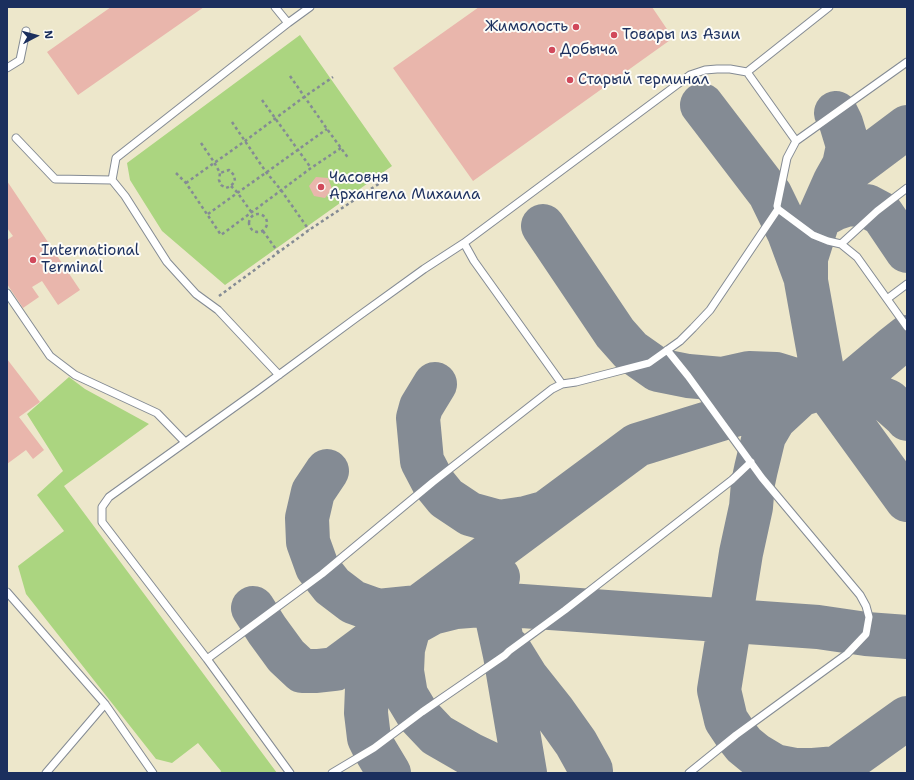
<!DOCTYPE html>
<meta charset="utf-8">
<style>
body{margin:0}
#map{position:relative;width:914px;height:780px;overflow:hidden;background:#ede7cb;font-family:"Shantell Sans",sans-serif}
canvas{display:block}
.frame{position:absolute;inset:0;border:8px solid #1b2f5e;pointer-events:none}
.north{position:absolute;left:16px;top:16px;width:40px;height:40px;-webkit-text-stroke:3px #fdfcf7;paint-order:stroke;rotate:84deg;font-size:11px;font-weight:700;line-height:16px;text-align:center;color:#1b2f5e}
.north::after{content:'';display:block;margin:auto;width:14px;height:18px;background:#1b2f5e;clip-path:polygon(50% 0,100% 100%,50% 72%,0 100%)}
</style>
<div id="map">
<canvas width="914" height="780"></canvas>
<div class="frame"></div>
<div class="north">N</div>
</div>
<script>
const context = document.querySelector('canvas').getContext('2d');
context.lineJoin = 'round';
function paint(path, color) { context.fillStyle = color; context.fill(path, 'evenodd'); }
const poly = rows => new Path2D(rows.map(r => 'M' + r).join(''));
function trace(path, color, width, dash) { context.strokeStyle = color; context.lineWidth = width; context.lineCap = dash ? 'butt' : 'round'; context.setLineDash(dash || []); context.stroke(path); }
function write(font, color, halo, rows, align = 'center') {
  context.font = font + ' "Shantell Sans",sans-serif'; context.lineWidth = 4; context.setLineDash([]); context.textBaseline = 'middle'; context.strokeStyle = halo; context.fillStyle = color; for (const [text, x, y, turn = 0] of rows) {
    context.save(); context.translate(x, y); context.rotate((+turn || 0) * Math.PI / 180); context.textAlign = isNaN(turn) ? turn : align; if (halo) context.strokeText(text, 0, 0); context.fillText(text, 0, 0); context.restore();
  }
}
paint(poly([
 [300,35,392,166,225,285,162,231,130,180,127,163],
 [69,377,85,389,149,424,64,486,277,773,220,773,221,771,198,743,172,763,156,759,26,594,18,566,64,531,37,495,63,471,27,414]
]), '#abd580');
trace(poly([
 [702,105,770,194,789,233,806,279],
 [907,127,835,181,819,217,806,258,806,281,825,387,907,500],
 [835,181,844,165,848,146,841,123,836,113],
 [819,217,834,209,849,204,867,206,882,214,907,251],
 [543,226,615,333,631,351,658,370,688,376,722,379,749,373,776,374,802,382,823,387],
 [435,384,421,407,418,418,422,461,433,482,446,498,470,514,499,522,526,518,544,513],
 [849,385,893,348,907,337],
 [800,395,774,419,764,436,756,469,753,483,751,507,741,553,719,690,726,720,736,735,744,745,755,754,775,766,796,770,813,770,837,768,907,718],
 [327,471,313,492,307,518,308,542,317,567,332,586,353,602,378,611,418,607,409,627,403,649,402,671,406,695,418,715,437,735,470,754,510,773],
 [498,577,495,589,494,604,505,655,525,773],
 [253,608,267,630,286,656,302,671,317,671,335,669,637,445,825,387,849,385,888,401,906,417,907,419],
 [414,623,432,613,456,607,494,604,818,627,866,634,907,637],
 [509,649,527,678,554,712,576,743,591,770,591,773],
 [389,773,374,748,369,738,366,713,367,688,388,640,399,628]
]), '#848b94', 44);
paint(poly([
 [111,7,204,7,78,95,47,52],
 [479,7,652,7,673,38,473,181,393,68],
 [316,177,328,178,332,189,325,198,314,196,309,186],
 [7,181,80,290,58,305,42,281,32,287,39,297,23,308,7,284,7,240,13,236,7,228],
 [7,359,40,402,19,417,44,450,33,459,26,450,7,464]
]), '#e9b6ac');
const service = poly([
 [275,7,288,23],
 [7,68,20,60,26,31],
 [747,72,829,7],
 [16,138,55,179,112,180],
 [778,209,813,235,828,241,841,244,857,257,907,327],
 [464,243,690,75,705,70,717,69,730,69,747,72,796,141],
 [841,244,877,211,907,188],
 [7,293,50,356,75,375,157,413,185,442],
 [887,299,907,284],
 [667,350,688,376,762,478,860,595,866,606,869,617,866,634,847,654,736,735,689,773],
 [279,375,218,310,196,294,167,262,125,196,112,180,116,158,288,23,310,7],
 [7,592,105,704,153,773],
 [207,659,322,574,433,482,552,389,562,384,576,382,649,363,680,341,693,328,710,310,778,209,777,206,787,158,796,141,907,62],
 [46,773,105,704],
 [290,773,207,659,102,522,102,507,109,497,257,391,356,318,424,269,464,243,474,261,562,384],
 [332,773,374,748,422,712,505,655,509,651,565,610,732,480,751,462]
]);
trace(service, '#848b94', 9);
trace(poly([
 [290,76,327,129,349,159],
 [262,100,311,168],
 [232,122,266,172,281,190,309,230],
 [201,143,214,162,220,173,219,180,221,185,226,188,231,186,235,181,234,175,229,170,220,173],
 [176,173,186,183,221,235,311,168,341,148],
 [186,183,245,141,304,97,333,77],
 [231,186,237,192,252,213],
 [208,214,327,129],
 '249 223a9 9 0 1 1 18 0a9 9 0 1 1-18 0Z',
 [263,231,278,252],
 [219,296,309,230,389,177]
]), '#848b94', 2.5, [3, 3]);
trace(service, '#fff', 7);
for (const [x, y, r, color] of [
 [576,27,4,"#d1495b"],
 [614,35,4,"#d1495b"],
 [552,50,4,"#d1495b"],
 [570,80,4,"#d1495b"],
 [321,187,4,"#d1495b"],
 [33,260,4,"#d1495b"]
]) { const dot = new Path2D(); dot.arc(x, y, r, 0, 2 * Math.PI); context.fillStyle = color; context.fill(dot); trace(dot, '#fdfcf7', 1.5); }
write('15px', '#1b2f5e', '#fdfcf7', [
 ["Жимолость",568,27,"right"],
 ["Товары из Азии",622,35],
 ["Добыча",560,50],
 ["Старый терминал",578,80],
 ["Часовня",329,178],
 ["Архангела Михаила",329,195],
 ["International",41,251],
 ["Terminal",41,268]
], 'left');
</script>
